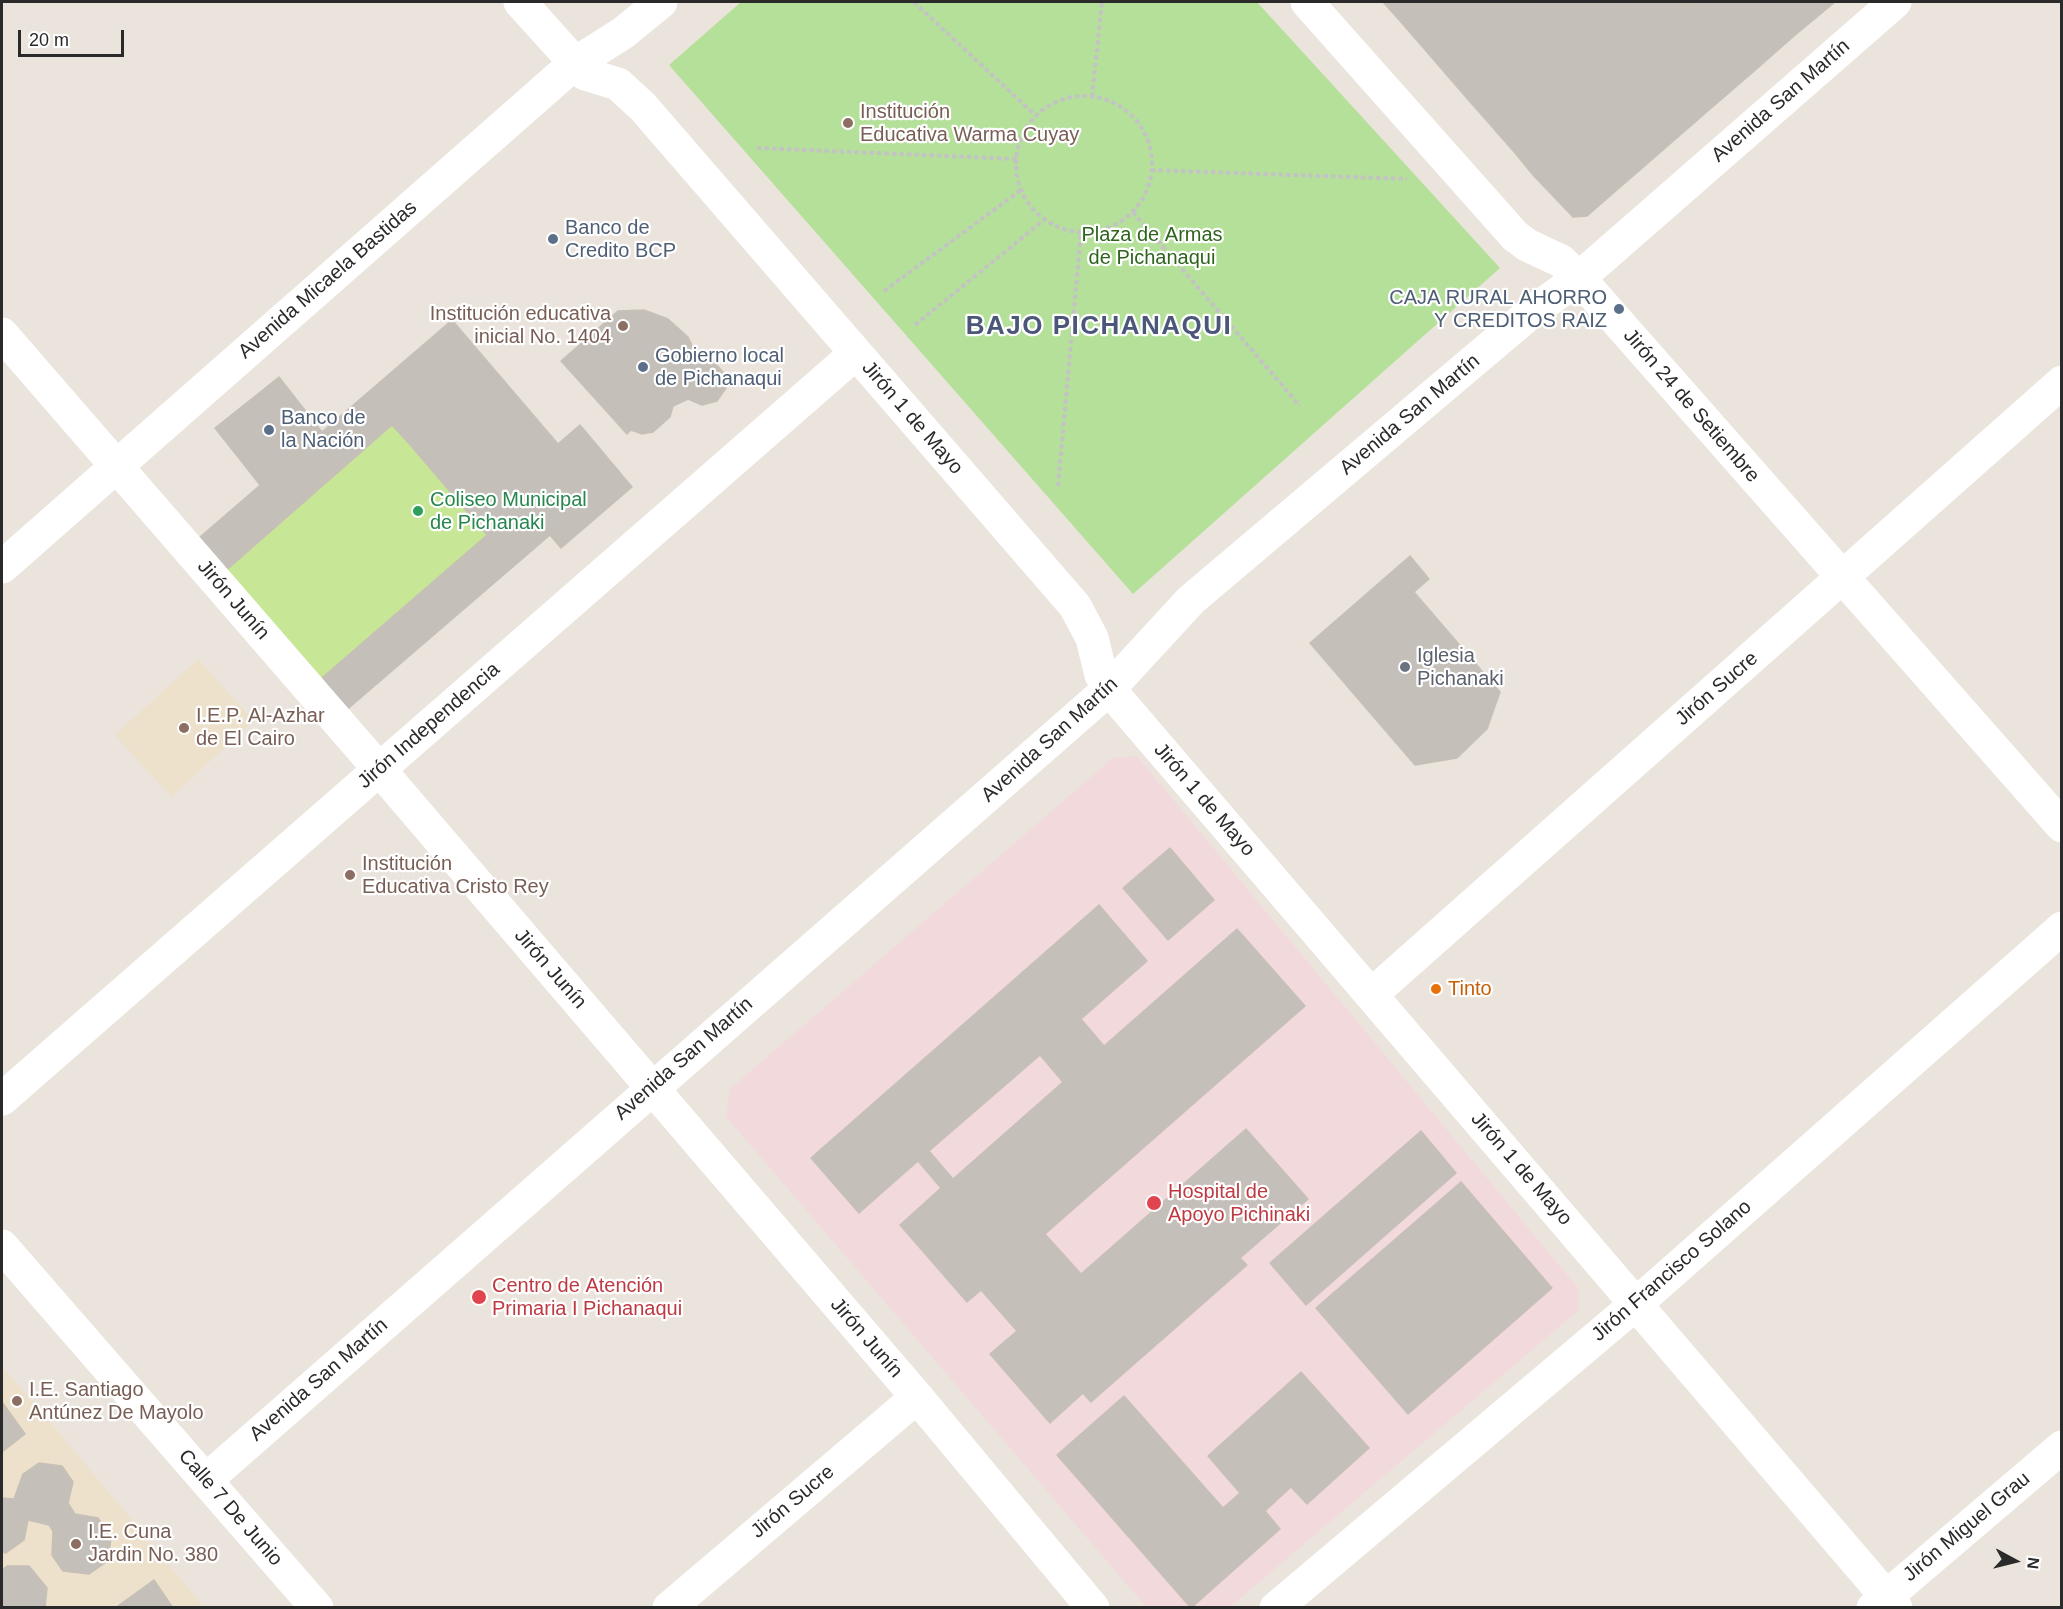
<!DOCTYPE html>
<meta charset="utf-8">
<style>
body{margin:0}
#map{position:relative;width:2063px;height:1609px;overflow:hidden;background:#ebe4dc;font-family:Helvetica,sans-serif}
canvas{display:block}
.frame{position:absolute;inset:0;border:3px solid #2a2a2a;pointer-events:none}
.north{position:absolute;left:1985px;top:1531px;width:60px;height:60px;-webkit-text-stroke:4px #fff;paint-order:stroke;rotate:97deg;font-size:16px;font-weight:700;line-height:24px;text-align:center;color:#2a2a2a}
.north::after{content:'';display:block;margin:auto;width:21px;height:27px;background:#2a2a2a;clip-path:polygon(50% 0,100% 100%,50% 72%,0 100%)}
.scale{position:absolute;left:18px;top:30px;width:106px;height:27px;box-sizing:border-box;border:3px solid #2a2a2a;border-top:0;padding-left:8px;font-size:18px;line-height:21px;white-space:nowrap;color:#2a2a2a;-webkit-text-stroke:4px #fff;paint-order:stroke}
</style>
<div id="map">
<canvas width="2063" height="1609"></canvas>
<div class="frame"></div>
<div class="north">N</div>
<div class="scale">20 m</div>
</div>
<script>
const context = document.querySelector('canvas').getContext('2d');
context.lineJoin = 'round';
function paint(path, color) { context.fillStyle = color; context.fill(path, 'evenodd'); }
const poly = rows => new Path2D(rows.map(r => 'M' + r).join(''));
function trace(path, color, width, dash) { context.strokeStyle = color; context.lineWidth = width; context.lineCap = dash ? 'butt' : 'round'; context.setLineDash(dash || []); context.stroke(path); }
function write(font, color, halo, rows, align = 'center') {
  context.font = font + ' Helvetica,sans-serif'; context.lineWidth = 4.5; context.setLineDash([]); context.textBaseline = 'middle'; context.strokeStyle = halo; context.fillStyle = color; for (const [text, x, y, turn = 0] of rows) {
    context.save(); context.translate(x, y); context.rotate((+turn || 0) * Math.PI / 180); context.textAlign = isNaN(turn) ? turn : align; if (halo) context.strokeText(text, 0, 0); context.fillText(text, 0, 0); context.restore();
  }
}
paint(poly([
 [198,659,254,721,171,797,115,735],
 [2,1366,62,1436,204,1607,2,1607]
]), '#ede1cc');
paint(poly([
 [1137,756,1579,1289,1578,1311,1230,1607,1146,1607,726,1117,730,1089,1113,758]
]), '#f2dadc');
paint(poly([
 [741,2,1257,2,1500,268,1133,594,669,65]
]), '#b5e09a');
paint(poly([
 [452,320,558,444,580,425,632,487,561,548,549,535,343,713,193,543]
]), '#c8e796');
const building = poly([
 [1383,2,1422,2,1400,21,1383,2],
 [1422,2,1498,2,1433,59,1400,21,1422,2],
 [1498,2,1557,2,1458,88,1433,59,1498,2],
 [1557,2,1588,2,1471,103,1458,88,1557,2],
 [1588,2,1617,2,1638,27,1593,67,1574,45,1563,55,1548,37,1588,2],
 [1617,2,1690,2,1648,39,1617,2],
 [1690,2,1765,2,1794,36,1752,73,1690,2],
 [1690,2,1752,73,1709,110,1648,39,1690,2],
 [1765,2,1835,2,1794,36,1765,2],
 [1638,27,1709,110,1663,150,1593,67,1638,27],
 [1548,37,1563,55,1487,121,1471,103,1548,37],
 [1574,45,1601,77,1515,153,1487,121,1574,45],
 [1601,77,1620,99,1533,175,1515,153,1601,77],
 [1620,99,1663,150,1587,216,1573,217,1533,175,1620,99],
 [644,310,668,319,688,337,699,360,714,362,724,373,726,388,717,401,702,405,688,399,673,406,670,417,653,432,642,434,631,430,627,434,561,361,618,311,644,310],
 [452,320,558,444,580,425,632,487,561,548,550,535,343,713,316,683,487,535,412,447,392,425,222,574,193,543,452,320],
 [279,377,322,432,260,485,215,428,279,377],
 [1410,556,1429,579,1414,592,1500,692,1487,729,1457,758,1415,765,1310,643,1410,556],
 [1170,848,1214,900,1168,940,1123,888,1170,848],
 [1099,905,1147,961,1081,1019,1104,1046,1237,929,1305,1006,1045,1234,1081,1274,1246,1129,1308,1199,1240,1258,1247,1265,1091,1402,1083,1393,1050,1423,990,1354,1017,1331,981,1290,967,1302,900,1225,941,1188,918,1161,859,1213,811,1158,1099,905],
 [1040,1055,1063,1082,953,1179,929,1151,1040,1055],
 [1421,1131,1456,1173,1306,1305,1270,1263,1421,1131],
 [1461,1182,1552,1288,1408,1414,1316,1308,1461,1182],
 [1301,1372,1369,1448,1307,1504,1291,1487,1265,1511,1280,1529,1191,1608,1057,1455,1124,1396,1223,1508,1240,1493,1208,1456,1301,1372],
 [2,1402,25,1434,2,1452,2,1402],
 [39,1463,62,1466,73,1482,68,1503,75,1514,98,1518,111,1538,108,1561,89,1574,63,1571,52,1555,53,1531,49,1525,28,1520,24,1540,6,1553,2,1552,2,1498,14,1499,23,1474,39,1463],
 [7,1566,29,1566,47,1588,45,1608,2,1608,2,1570,7,1566],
 [154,1580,173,1608,115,1608,154,1580]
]);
paint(building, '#c4bfb8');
trace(building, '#c7c0b6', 1.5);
trace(poly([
 [914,2,1036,116],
 '1016 164a68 68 0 1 1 136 0a68 68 0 1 1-136 0Z',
 [1092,97,1102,2],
 [757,148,1017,159],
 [1151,170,1407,179],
 [1133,212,1300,406],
 [884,291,1021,190],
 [915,325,1044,220],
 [1058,486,1081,232]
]), '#c3c3c3', 4, [4.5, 3]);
trace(poly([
 [520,2,585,74,618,84,643,107,1075,606,1092,638,1101,675,1109,689,1896,1608],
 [1307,2,1515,236,1527,245,1561,261,1579,278,2062,826],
 [2,334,379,769,917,1397,1093,1608],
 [2,567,574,64,623,33,661,2],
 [1371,995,2062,382],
 [2,1099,856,353],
 [2,1246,317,1608],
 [206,1480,1109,689,1191,600,1528,315,1579,278,1895,2],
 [669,1608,917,1397],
 [1276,1608,1636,1304,2062,928],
 [1873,1608,2062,1447]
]), '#fff', 33);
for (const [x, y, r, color] of [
 [848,123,6,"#8d6e63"],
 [553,239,6,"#5c6f8a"],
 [1619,309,6,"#5c6f8a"],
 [623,326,6,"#8d6e63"],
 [643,367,6,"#5c6f8a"],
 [269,430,6,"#5c6f8a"],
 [418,511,6,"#2e9e5b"],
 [1405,667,6,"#6b7280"],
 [184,728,6,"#8d6e63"],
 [350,875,6,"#8d6e63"],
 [1436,989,6,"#e8710a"],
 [1154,1203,8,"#e0444e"],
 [479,1297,8,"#e0444e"],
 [17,1401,6,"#8d6e63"],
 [76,1544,6,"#8d6e63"]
]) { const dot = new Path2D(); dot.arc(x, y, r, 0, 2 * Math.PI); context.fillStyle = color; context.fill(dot); trace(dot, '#fff', 2); }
write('20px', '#2a2a2a', '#fff', [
 ["Avenida San Martín",1781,101,-41],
 ["Avenida Micaela Bastidas",328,280,-41],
 ["Jirón 24 de Setiembre",1691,406,49],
 ["Avenida San Martín",1410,415,-40],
 ["Jirón 1 de Mayo",912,418,49],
 ["Jirón Junín",233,600,49],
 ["Jirón Sucre",1717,689,-41],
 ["Jirón Independencia",429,726,-41],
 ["Avenida San Martín",1050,740,-42],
 ["Jirón 1 de Mayo",1204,800,49],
 ["Jirón Junín",550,969,49],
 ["Avenida San Martín",684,1059,-41],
 ["Jirón 1 de Mayo",1521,1169,49],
 ["Jirón Francisco Solano",1672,1271,-41],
 ["Jirón Junín",866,1338,49],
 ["Avenida San Martín",319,1380,-41],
 ["Jirón Sucre",793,1502,-40],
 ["Calle 7 De Junio",230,1508,49],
 ["Jirón Miguel Grau",1967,1527,-40]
]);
write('20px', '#785e54', '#fff', [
 ["Institución",860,112],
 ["Educativa Warma Cuyay",860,135],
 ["Institución educativa",611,314,"right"],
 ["inicial No. 1404",611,337,"right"],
 ["I.E.P. Al-Azhar",196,716],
 ["de El Cairo",196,739],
 ["Institución",362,864],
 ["Educativa Cristo Rey",362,887],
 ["I.E. Santiago",29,1390],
 ["Antúnez De Mayolo",29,1413],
 ["I.E. Cuna",88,1532],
 ["Jardin No. 380",88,1555]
], 'left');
write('20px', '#4e5e75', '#fff', [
 ["Banco de",565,228],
 ["Credito BCP",565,251],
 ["CAJA RURAL AHORRO",1607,298,"right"],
 ["Y CREDITOS RAIZ",1607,321,"right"],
 ["Gobierno local",655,356],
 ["de Pichanaqui",655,379],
 ["Banco de",281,418],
 ["la Nación",281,441]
], 'left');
write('20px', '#2e641c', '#fff', [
 ["Plaza de Armas",1152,235],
 ["de Pichanaqui",1152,258]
]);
write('20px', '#27864d', '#fff', [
 ["Coliseo Municipal",430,500],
 ["de Pichanaki",430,523]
], 'left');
write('20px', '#5b616d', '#fff', [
 ["Iglesia",1417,656],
 ["Pichanaki",1417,679]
], 'left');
write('20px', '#c56008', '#fff', [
 ["Tinto",1448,989]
], 'left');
write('20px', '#be3a42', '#fff', [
 ["Hospital de",1168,1192],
 ["Apoyo Pichinaki",1168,1215],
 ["Centro de Atención",492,1286],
 ["Primaria I Pichanaqui",492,1309]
], 'left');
context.letterSpacing = '1.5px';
write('bold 26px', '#4c5679', '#fff', [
 ["BAJO PICHANAQUI",1099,327]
]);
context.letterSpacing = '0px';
</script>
